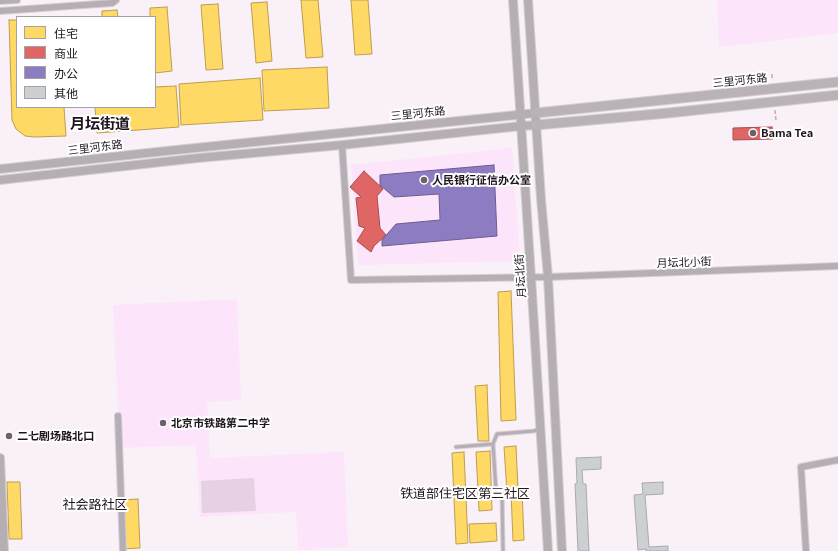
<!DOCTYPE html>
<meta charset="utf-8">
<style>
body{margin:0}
#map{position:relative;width:838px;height:551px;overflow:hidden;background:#faf0f8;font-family:Georgia,"Noto Sans SC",serif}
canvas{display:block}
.legend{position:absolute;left:16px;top:16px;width:140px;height:92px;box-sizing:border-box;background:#fff;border:1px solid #a5a1a5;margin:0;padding:5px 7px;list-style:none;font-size:12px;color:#1e141d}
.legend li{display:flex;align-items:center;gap:8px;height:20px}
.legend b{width:20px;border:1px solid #a5a1a5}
</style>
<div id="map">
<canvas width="838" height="551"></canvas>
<ul class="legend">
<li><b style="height:11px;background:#ffd966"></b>住宅</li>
<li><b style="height:11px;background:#e06666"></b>商业</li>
<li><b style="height:11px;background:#8e7cc3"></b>办公</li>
<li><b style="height:11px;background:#ccd0d2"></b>其他</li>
</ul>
</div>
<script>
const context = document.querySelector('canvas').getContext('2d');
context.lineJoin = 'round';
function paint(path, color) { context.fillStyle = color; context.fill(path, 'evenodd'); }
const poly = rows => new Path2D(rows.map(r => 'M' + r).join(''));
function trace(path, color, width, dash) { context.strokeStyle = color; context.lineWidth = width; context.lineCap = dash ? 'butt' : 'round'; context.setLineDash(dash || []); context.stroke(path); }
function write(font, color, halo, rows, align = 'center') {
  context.font = font + ' Georgia,"Noto Sans SC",serif'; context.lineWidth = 4; context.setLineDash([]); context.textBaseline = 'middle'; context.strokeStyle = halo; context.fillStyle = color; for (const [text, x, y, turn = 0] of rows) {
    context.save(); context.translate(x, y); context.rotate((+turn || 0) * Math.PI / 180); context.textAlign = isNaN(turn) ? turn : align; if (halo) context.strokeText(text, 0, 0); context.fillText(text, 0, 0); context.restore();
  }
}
paint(poly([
 [717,0,838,0,838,33,719,47],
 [512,148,520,261,358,265,351,165],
 [237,299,241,400,207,402,210,458,344,452,348,547,298,550,296,512,200,517,196,445,120,448,113,305]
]), '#fce5fa');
paint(poly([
 [254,478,256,511,202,513,201,481]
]), '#e6d0e4');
const homes = poly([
 [301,0,318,0,323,57,306,58,301,0],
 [351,0,368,0,372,54,355,55,351,0],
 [267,2,272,61,256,63,251,3,267,2],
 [218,4,223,69,206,70,201,5,218,4],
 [167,7,172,71,155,73,155,17,150,17,150,8,167,7],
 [117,10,118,17,102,17,102,11,117,10],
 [9,20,17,20,17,107,64,107,66,136,35,137,25,136,16,129,12,120,9,20],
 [327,67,329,108,264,111,262,70,327,67],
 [260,78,263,120,181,125,179,84,260,78],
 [176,86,179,127,97,133,95,107,155,107,155,87,176,86],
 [511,291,516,420,501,421,498,292,511,291],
 [487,385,489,441,478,441,475,386,487,385],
 [516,446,518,489,522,489,524,540,513,541,511,492,507,492,504,447,516,446],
 [490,451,492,510,479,511,476,452,490,451],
 [464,452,468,543,456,544,452,453,464,452],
 [7,482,20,482,22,539,9,539,7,482],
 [138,499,140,548,122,549,121,500,138,499],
 [496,523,497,541,470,543,469,524,496,523]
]);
paint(homes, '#ffd966');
trace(homes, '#bc9e50', 1);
const shops = poly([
 [772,127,773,139,733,140,733,128,772,127],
 [364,171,383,189,377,196,380,228,386,235,374,246,371,252,357,241,365,228,359,226,356,198,361,197,350,187,364,171]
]);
paint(shops, '#e06666');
trace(shops, '#a64d50', 1);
const offices = poly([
 [494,165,497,236,382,246,382,240,396,224,440,220,439,194,394,197,380,185,380,175,494,165]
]);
paint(offices, '#8e7cc3');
trace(offices, '#6c5d91', 1);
const building = poly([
 [601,457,601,469,582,470,583,484,586,484,589,551,578,551,575,484,577,483,576,458,601,457],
 [663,482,663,494,645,495,649,547,668,546,668,551,646,551,646,549,638,550,634,495,643,494,642,483,663,482]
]);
paint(building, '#ccd0d2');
trace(building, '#a8abae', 1);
const service = poly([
 [493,444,496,491,502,491,503,551],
 [456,447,493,444,497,434,534,431,539,429]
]);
const minor = poly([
 [0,1,17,0],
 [0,11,112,3,116,0],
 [342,145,351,280,548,277,838,266],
 [118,416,123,551],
 [806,551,801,467,838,460]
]);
const secondary = poly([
 [513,0,531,277,548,551],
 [528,0,541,199,548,277,562,551],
 [0,169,166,151,536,113],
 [0,180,198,158,342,145,521,126,536,125],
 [0,458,4,551]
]);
const primary = poly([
 [536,113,838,82],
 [536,125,668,113,838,95]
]);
trace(service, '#d6ced4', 5);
trace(minor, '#d6ced4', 8);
trace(secondary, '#d6ced4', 10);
trace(primary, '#d6ced4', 11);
trace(poly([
 [772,74,772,80],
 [775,110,776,120]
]), '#b7b1b7', 1.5, [4, 2]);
trace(service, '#b5afb5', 3);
trace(minor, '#b5afb5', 6);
trace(secondary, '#b5afb4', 8);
trace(primary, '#b9b3b8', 9);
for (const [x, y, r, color] of [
 [753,133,4,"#6b616a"],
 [424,180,4,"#6b616a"],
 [163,423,4,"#6b616a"],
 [9,436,4,"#6b616a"]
]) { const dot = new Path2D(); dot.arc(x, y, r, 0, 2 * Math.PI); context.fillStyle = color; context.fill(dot); trace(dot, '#fff', 1.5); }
write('11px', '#1e141d', '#fff', [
 ["三里河东路",740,80,-6],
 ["三里河东路",418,113,-6],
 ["三里河东路",95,147,-7],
 ["月坛北小街",684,262,-2],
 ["月坛北街",520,276,-94]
]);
write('bold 11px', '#1e141d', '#fff', [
 ["Bama Tea",761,133],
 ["人民银行征信办公室",432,180],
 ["北京市铁路第二中学",171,423],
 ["二七剧场路北口",17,436]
], 'left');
write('13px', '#1e141d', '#fff', [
 ["铁道部住宅区第三社区",465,493],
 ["社会路社区",95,504]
]);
write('bold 15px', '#1e141d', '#fff', [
 ["月坛街道",100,123]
]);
</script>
